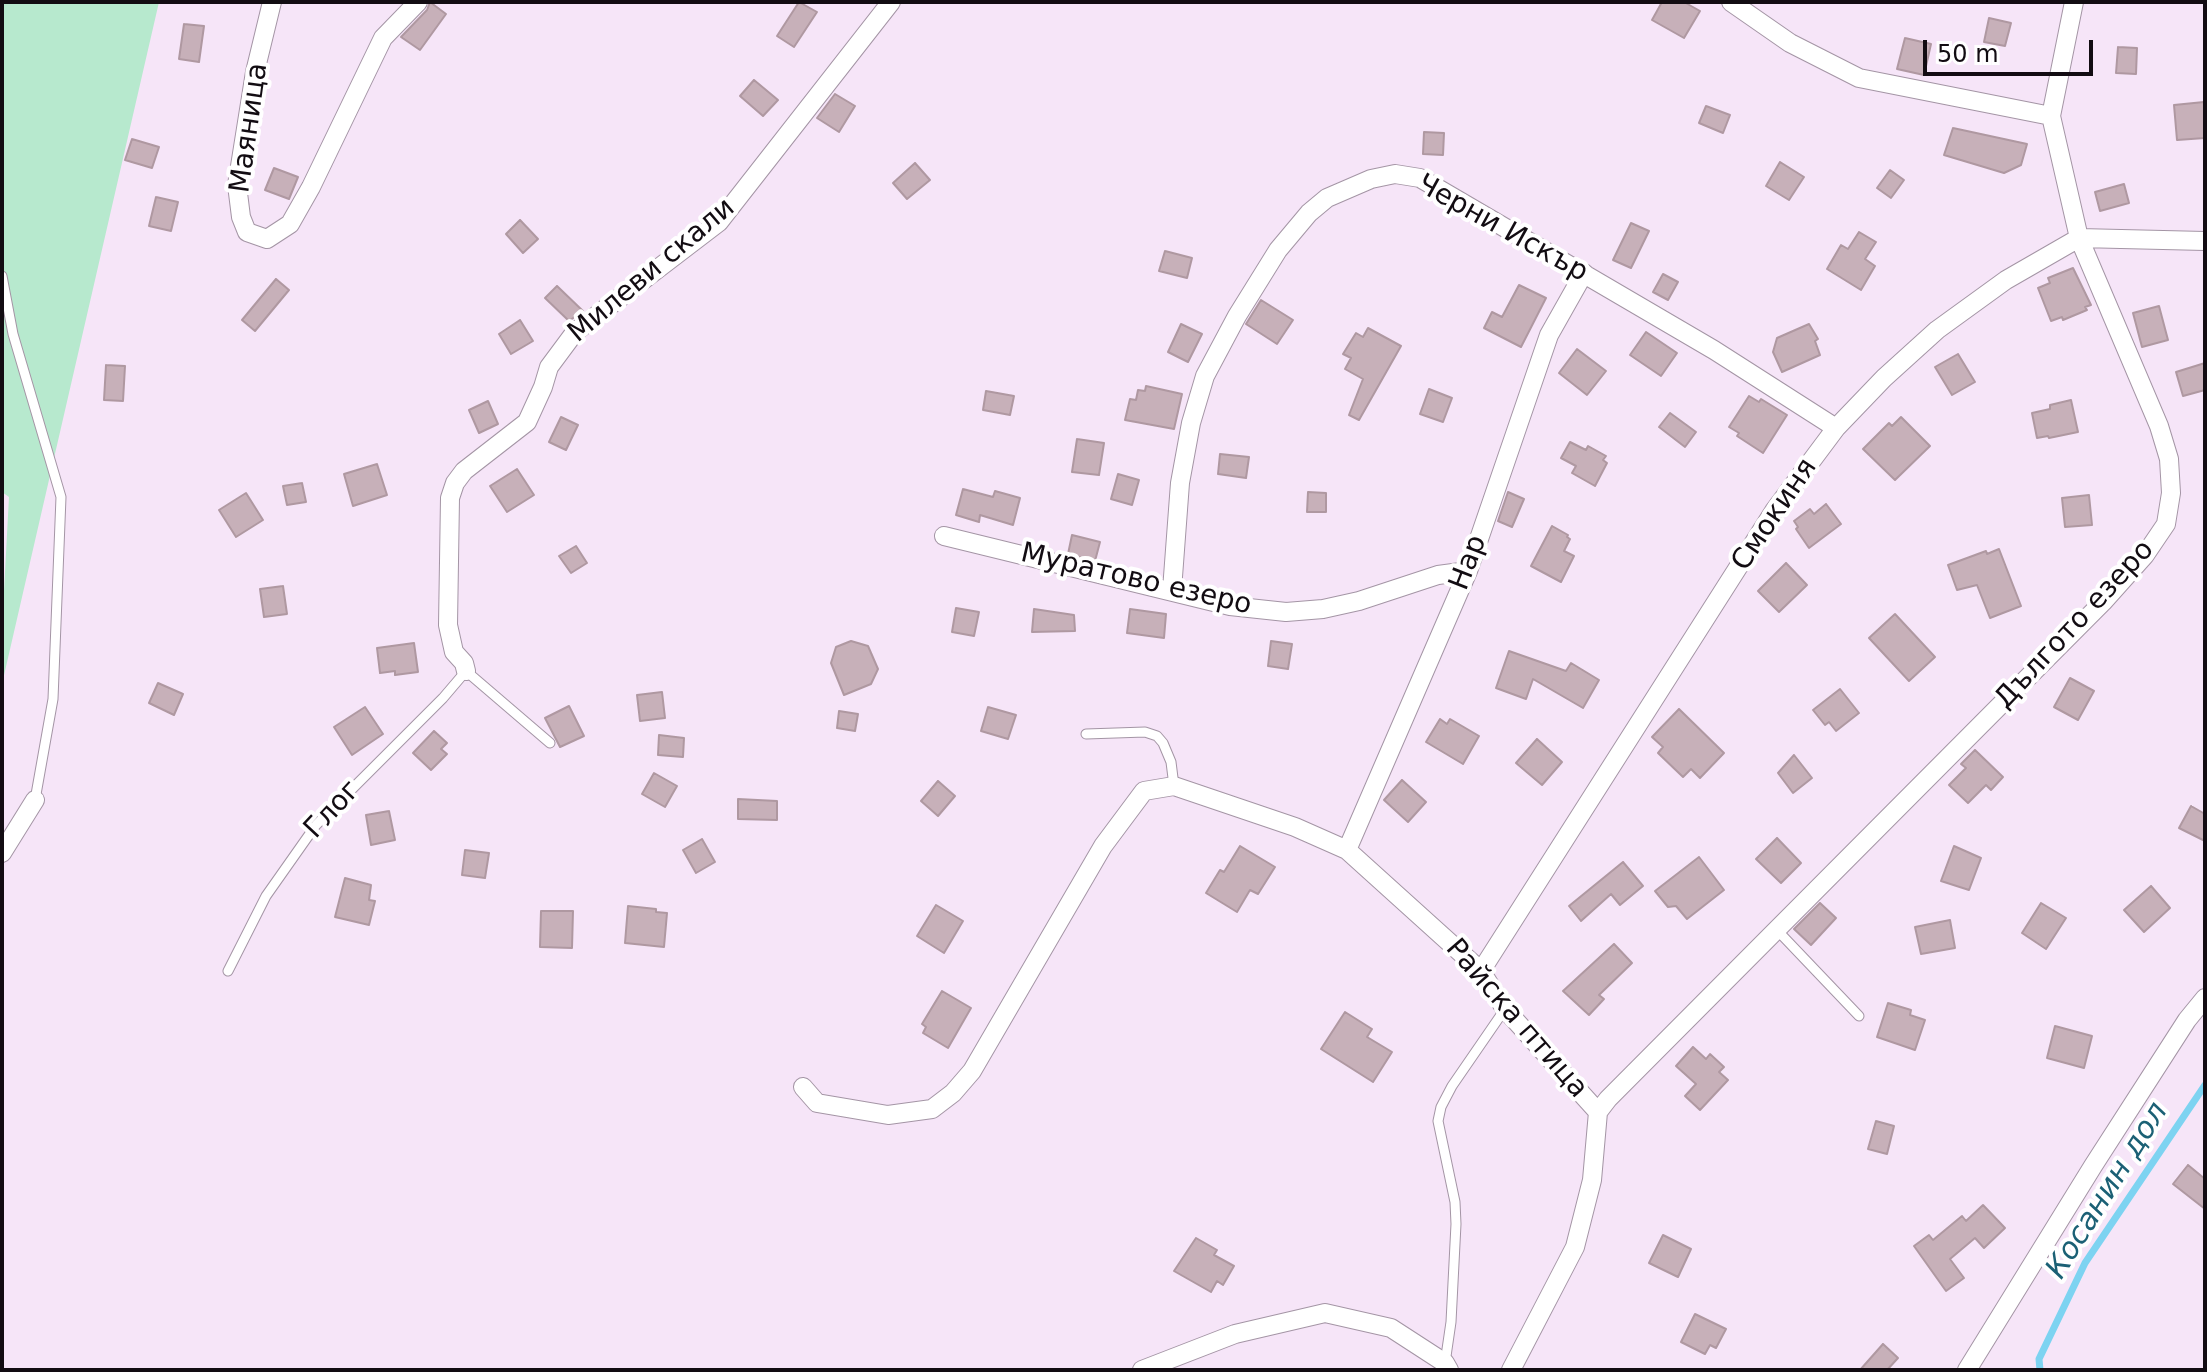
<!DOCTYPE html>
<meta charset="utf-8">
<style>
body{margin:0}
#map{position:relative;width:2207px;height:1372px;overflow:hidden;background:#f6e5f8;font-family:"DejaVu Sans",sans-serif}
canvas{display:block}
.frame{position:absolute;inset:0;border:4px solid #120c12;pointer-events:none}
.scale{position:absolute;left:1923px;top:40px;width:170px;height:36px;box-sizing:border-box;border:4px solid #120c12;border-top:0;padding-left:10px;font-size:24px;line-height:28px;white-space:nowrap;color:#120c12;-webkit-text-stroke:6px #fff;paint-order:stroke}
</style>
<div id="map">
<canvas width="2207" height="1372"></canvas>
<div class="frame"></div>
<div class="scale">50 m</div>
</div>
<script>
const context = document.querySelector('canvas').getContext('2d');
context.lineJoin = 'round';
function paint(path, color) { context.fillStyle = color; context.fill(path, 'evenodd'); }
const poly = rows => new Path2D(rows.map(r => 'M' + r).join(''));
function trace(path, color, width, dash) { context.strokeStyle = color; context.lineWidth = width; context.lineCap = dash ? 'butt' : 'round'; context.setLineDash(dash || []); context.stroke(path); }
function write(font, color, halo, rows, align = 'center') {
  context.font = font + ' "DejaVu Sans",sans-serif'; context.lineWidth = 8; context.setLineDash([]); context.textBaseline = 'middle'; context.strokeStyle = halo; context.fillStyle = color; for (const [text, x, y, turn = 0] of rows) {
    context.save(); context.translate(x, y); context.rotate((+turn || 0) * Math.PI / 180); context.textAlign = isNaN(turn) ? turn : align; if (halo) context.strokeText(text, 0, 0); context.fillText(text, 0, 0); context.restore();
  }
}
paint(poly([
 [2,2,159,2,2,684,2,628,9,497,2,492]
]), '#b7e9ce');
trace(poly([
 [2040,1370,2039,1359,2085,1263,2205,1085]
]), '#7dd3f1', 7);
const building = poly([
 [430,2,446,14,420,50,401,37,427,10,430,2],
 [799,2,817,12,794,47,777,36,799,2],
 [1662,2,1684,2,1700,11,1684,38,1652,20,1662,2],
 [1989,18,2011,23,2005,46,1984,42,1989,18],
 [184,24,204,26,199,62,179,59,184,24],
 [1905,38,1931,44,1924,75,1897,69,1905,38],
 [2118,47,2137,48,2136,74,2116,73,2118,47],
 [754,80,778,100,763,116,740,96,754,80],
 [835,94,855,106,839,132,817,118,835,94],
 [2204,102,2205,138,2177,140,2174,105,2204,102],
 [1706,106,1730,115,1723,133,1699,123,1706,106],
 [1953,128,2027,144,2021,165,2004,173,1944,155,1953,128],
 [1424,132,1444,133,1443,155,1423,154,1424,132],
 [132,139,159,147,152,168,125,160,132,139],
 [1780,162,1804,177,1789,200,1766,186,1780,162],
 [915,163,930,180,907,199,893,183,915,163],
 [274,168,298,177,289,199,265,190,274,168],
 [1890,170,1904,180,1891,198,1877,188,1890,170],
 [2124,184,2129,203,2100,211,2095,192,2124,184],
 [156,197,178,202,171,231,149,226,156,197],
 [520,220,538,239,523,253,506,234,520,220],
 [1631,223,1649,231,1631,268,1613,260,1631,223],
 [1859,232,1876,242,1865,259,1875,266,1861,290,1827,269,1841,245,1848,249,1859,232],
 [1165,251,1192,258,1187,278,1159,271,1165,251],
 [2073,268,2091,305,2085,307,2087,310,2063,320,2062,317,2051,321,2038,288,2050,283,2048,278,2073,268],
 [1663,274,1678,282,1668,300,1653,292,1663,274],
 [276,279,289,290,255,331,242,320,276,279],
 [1519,285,1546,298,1521,347,1484,328,1492,312,1502,317,1519,285],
 [557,286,583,311,569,321,545,298,557,286],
 [1261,300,1293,320,1277,344,1246,324,1261,300],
 [2159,306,2168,340,2142,347,2133,313,2159,306],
 [520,320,533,341,511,354,499,334,520,320],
 [1181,324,1202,334,1188,362,1168,352,1181,324],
 [1809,324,1818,339,1815,341,1820,355,1782,372,1773,352,1777,338,1809,324],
 [1368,328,1401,346,1359,420,1349,415,1363,379,1345,369,1351,358,1343,354,1356,333,1363,337,1368,328],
 [1646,332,1677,353,1661,376,1630,355,1646,332],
 [1577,349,1606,371,1587,395,1559,373,1577,349],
 [1958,354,1975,382,1952,395,1935,367,1958,354],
 [2205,363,2205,390,2183,396,2176,372,2205,363],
 [106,365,125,366,123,401,104,400,106,365],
 [1146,386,1182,394,1174,429,1125,420,1130,399,1136,400,1138,390,1145,391,1146,386],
 [1429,389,1452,398,1443,422,1420,414,1429,389],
 [986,391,1014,396,1010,415,983,410,986,391],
 [1749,396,1759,402,1761,399,1787,415,1763,453,1737,436,1739,433,1729,427,1749,396],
 [2071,400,2078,432,2049,438,2048,436,2037,438,2032,413,2050,409,2050,405,2071,400],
 [488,401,498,424,479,433,469,410,488,401],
 [1670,413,1696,432,1685,447,1659,427,1670,413],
 [561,417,578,425,566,450,549,442,561,417],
 [1901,417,1930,446,1895,480,1863,449,1889,423,1892,426,1901,417],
 [1077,439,1104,443,1099,475,1072,472,1077,439],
 [1570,442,1586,450,1588,446,1606,456,1603,460,1607,463,1595,486,1572,473,1576,466,1561,458,1570,442],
 [1220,454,1249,457,1246,478,1218,474,1220,454],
 [377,464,387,495,353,506,344,474,377,464],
 [517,469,534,495,507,512,490,486,517,469],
 [1118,474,1139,480,1132,505,1111,499,1118,474],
 [302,483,306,502,287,505,283,486,302,483],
 [963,489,993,497,995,491,1020,498,1013,525,980,515,979,522,956,515,963,489],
 [1308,492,1326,493,1326,512,1307,512,1308,492],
 [1508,492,1524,499,1512,527,1498,521,1508,492],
 [246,493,263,520,236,537,219,510,246,493],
 [2089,495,2092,525,2065,527,2062,498,2089,495],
 [1826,504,1841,524,1809,548,1796,529,1798,527,1794,521,1810,509,1814,514,1826,504],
 [1552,526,1568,535,1567,537,1570,539,1564,551,1574,556,1561,582,1531,566,1552,526],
 [1072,535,1100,542,1095,561,1068,554,1072,535],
 [576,546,587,563,571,573,559,556,576,546],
 [1999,549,2021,606,1990,618,1977,585,1957,590,1948,565,1986,551,1987,554,1999,549],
 [1786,563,1807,585,1779,612,1758,591,1786,563],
 [283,586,287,614,264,617,260,589,283,586],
 [956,608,979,612,974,636,952,632,956,608],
 [1034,609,1074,615,1075,631,1032,632,1034,609],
 [1130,609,1166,614,1164,638,1127,633,1130,609],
 [1895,614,1935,657,1909,681,1869,638,1895,614],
 [851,641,868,646,878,669,871,684,844,695,831,663,836,647,851,641],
 [1271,641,1292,644,1288,669,1268,666,1271,641],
 [414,643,418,672,395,675,395,671,380,673,377,648,414,643],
 [1509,651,1566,671,1571,663,1599,680,1583,708,1533,679,1526,699,1496,688,1509,651],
 [2070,678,2094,691,2078,720,2054,707,2070,678],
 [158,683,183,694,174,715,149,703,158,683],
 [1840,689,1859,713,1836,731,1829,722,1825,725,1813,710,1840,689],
 [662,692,665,718,640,721,637,695,662,692],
 [569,706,584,736,560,747,545,718,569,706],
 [365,707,383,734,352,755,334,727,365,707],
 [988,707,1016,715,1008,739,981,731,988,707],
 [1679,709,1724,753,1700,778,1691,769,1683,777,1658,753,1663,747,1652,737,1679,709],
 [839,711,858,714,855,731,837,728,839,711],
 [1440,719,1447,724,1450,719,1479,736,1463,764,1426,742,1440,719],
 [434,731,447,743,441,749,447,754,431,770,413,753,434,731],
 [659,735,684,738,683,757,658,755,659,735],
 [1537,739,1562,762,1542,785,1516,763,1537,739],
 [1975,750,2003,777,1991,790,1986,785,1968,803,1949,785,1966,768,1961,764,1975,750],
 [1794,755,1812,778,1793,793,1778,773,1794,755],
 [654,773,677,786,665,807,642,794,654,773],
 [1402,780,1426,802,1408,822,1384,800,1402,780],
 [938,781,955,796,938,816,921,801,938,781],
 [738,799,777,801,777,820,738,819,738,799],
 [2191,806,2205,814,2205,841,2179,828,2191,806],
 [389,811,395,840,371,845,366,815,389,811],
 [1777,838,1801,863,1781,883,1756,859,1777,838],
 [702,839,715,862,696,873,683,850,702,839],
 [1240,846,1275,867,1258,894,1250,890,1237,912,1206,893,1220,870,1224,872,1240,846],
 [1954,846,1981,858,1969,890,1941,881,1954,846],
 [465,850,489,853,485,878,462,875,465,850],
 [1699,857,1724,890,1687,919,1676,906,1668,907,1655,891,1699,857],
 [1623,862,1643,886,1620,905,1611,894,1581,921,1569,906,1623,862],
 [345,878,371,885,369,900,375,901,369,925,335,917,345,878],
 [2151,886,2170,908,2144,932,2124,910,2151,886],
 [1820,903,1836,918,1811,945,1794,929,1820,903],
 [2041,903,2066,918,2046,949,2022,933,2041,903],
 [936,905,963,921,944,953,917,936,936,905],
 [628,906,656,909,656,912,667,913,664,947,625,943,628,906],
 [541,911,573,911,572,948,540,947,541,911],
 [1950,920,1955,948,1921,954,1915,927,1950,920],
 [1614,944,1632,963,1599,995,1604,999,1589,1015,1563,991,1614,944],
 [942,991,971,1008,948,1048,923,1033,926,1027,922,1024,942,991],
 [1888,1003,1911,1010,1910,1015,1925,1020,1915,1050,1877,1037,1888,1003],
 [1345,1012,1372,1029,1367,1037,1392,1052,1373,1082,1321,1049,1345,1012],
 [2055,1026,2092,1036,2084,1068,2047,1058,2055,1026],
 [1693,1047,1706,1059,1710,1054,1724,1067,1719,1072,1728,1080,1700,1110,1685,1096,1696,1084,1676,1066,1693,1047],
 [1876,1121,1894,1126,1887,1154,1868,1149,1876,1121],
 [2188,1165,2205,1179,2205,1209,2173,1184,2188,1165],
 [1983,1205,2005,1228,1984,1248,1975,1238,1950,1259,1964,1278,1946,1291,1914,1246,1929,1235,1933,1240,1962,1216,1966,1221,1983,1205],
 [1663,1235,1691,1249,1678,1277,1649,1263,1663,1235],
 [1196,1238,1217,1250,1214,1255,1234,1266,1223,1285,1217,1281,1211,1292,1174,1271,1196,1238],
 [1695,1314,1726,1329,1716,1348,1710,1345,1705,1354,1681,1342,1695,1314],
 [1883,1344,1898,1358,1887,1370,1860,1370,1883,1344]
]);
paint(building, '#c7b0b9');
trace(building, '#af98a1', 2);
const lane = poly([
 [2,276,13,334,61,497,53,699,35,800],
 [1086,734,1145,732,1157,736,1163,743,1171,762,1174,786],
 [1776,929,1859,1016],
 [228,971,266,896,316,825,443,698,466,671,550,743],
 [1445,1363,1451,1322,1456,1224,1455,1202,1438,1121,1441,1107,1452,1086,1505,1009]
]);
const street = poly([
 [272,2,255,72,237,185,241,217,247,232,267,239,290,224,311,187,383,38,418,2],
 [1731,2,1790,43,1859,78,2051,116],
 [944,536,1230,606,1286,612,1323,609,1359,601,1438,575,1468,571],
 [1172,590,1180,483,1191,423,1205,376,1237,316,1278,250,1309,213,1327,198,1371,179,1395,174,1420,178,1714,350,1836,428],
 [466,671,464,663,454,652,448,625,450,498,455,483,464,471,527,422,543,387,549,367,575,332,719,222,891,2],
 [1347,850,1468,571,1549,335,1584,273],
 [2,853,35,800],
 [1481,971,1774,511,1836,428,1884,378,1937,330,2006,280,2079,238,2205,241],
 [803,1087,817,1103,888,1115,932,1109,953,1093,972,1071,1103,846,1144,791,1174,786,1295,827,1347,850,1481,971,1505,1009,1598,1112],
 [1142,1370,1235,1334,1325,1313,1391,1328,1445,1363,1449,1370],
 [1511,1370,1575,1247,1592,1180,1598,1112,1608,1099,2103,602,2145,555,2166,524,2171,493,2169,459,2159,426,2079,238,2051,116,2074,2],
 [1967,1370,2093,1166,2187,1020,2205,998]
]);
trace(lane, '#a495a5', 11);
trace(street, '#a495a5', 20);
trace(lane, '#fff', 9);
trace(street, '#fff', 18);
write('28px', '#120c12', '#fff', [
 ["Маяница",250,128,-82],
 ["Черни Искър",1502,229,29],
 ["Милеви скали",652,271,-40],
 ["Смокиня",1775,515,-56],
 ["Нар",1469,563,-69],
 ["Муратово езеро",1136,580,13],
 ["Дългото езеро",2075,625,-47],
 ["Глог",333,810,-47],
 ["Райска птица",1516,1019,49]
]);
write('italic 30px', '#1b6075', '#fff', [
 ["Косанин дол",2108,1191,-58]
]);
</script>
